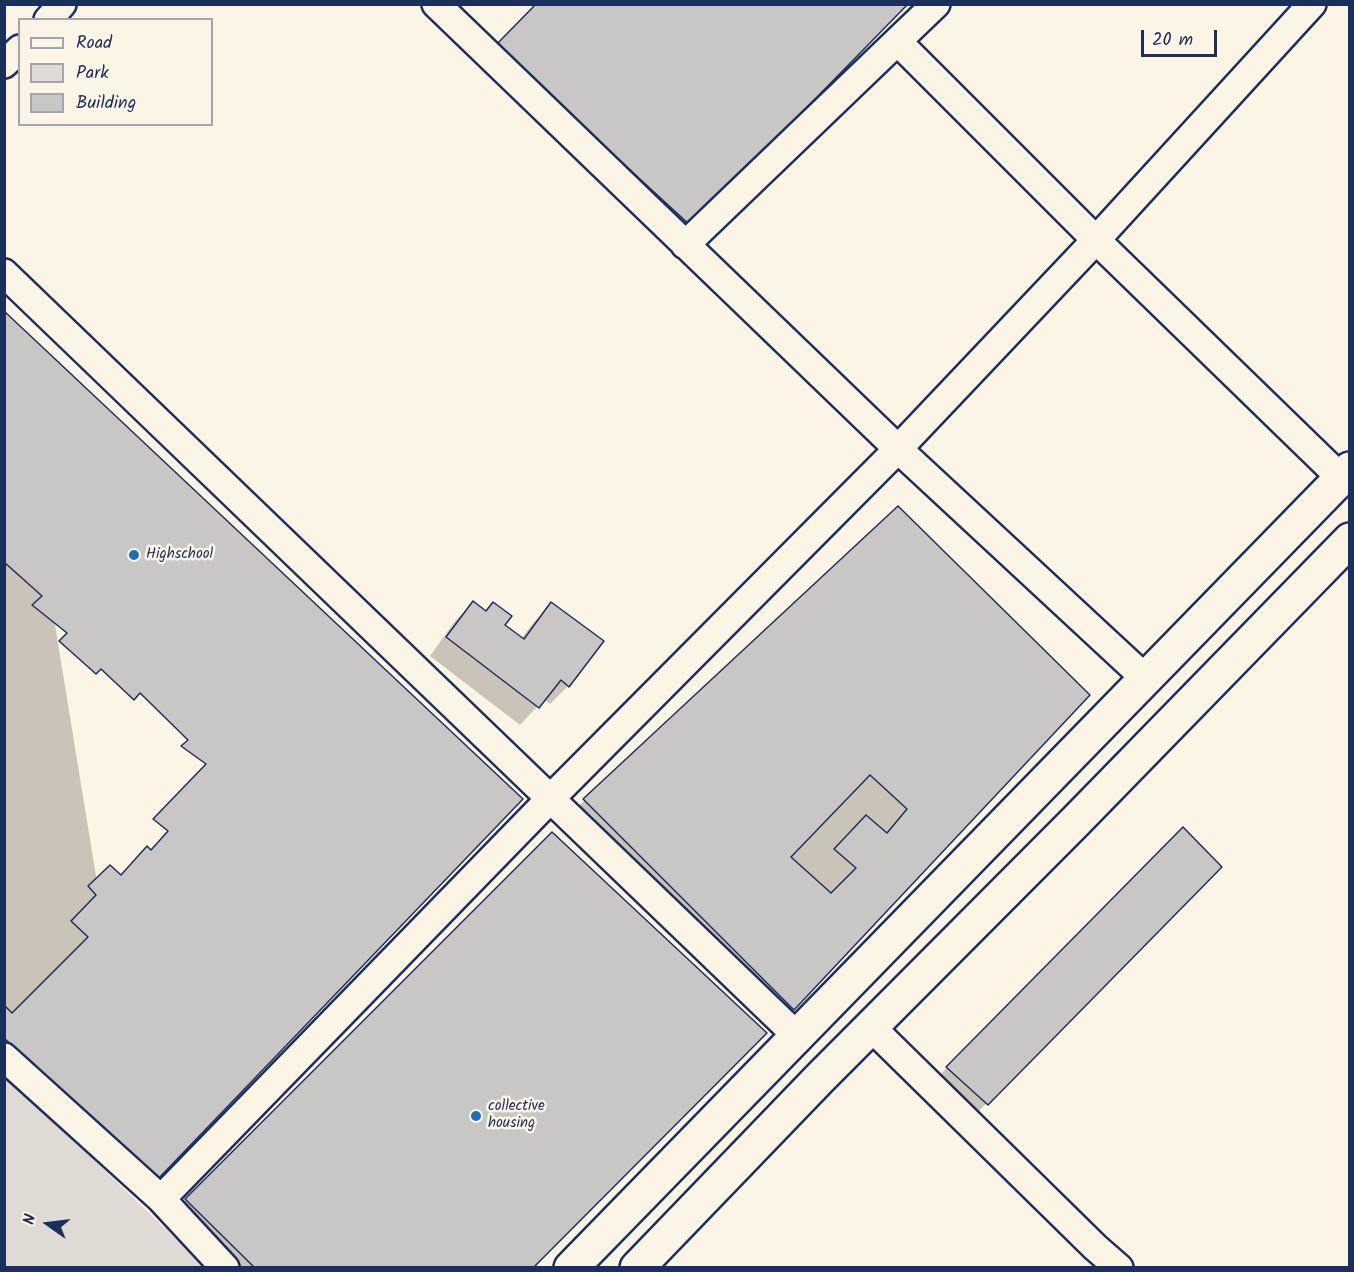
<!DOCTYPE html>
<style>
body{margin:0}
#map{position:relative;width:1354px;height:1272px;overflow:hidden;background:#fcf5e5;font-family:Kalam,sans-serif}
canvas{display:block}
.frame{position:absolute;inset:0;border:6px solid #1b2f5e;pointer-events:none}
.legend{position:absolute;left:18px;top:18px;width:195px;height:108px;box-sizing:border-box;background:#fcf5e5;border:2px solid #a2a6af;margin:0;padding:8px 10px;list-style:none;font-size:18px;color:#1b2f5e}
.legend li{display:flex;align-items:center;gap:12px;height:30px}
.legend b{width:30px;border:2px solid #a2a6af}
.north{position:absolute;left:18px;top:1194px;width:60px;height:60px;-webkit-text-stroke:4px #fcf5e5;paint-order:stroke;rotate:284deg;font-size:16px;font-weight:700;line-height:24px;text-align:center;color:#1b2f5e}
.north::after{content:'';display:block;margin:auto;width:21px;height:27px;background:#1b2f5e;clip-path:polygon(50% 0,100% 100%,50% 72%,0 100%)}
.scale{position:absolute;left:1141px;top:30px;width:76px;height:27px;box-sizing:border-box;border:3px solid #1b2f5e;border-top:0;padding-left:8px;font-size:18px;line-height:21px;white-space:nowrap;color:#1b2f5e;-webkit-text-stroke:4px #fcf5e5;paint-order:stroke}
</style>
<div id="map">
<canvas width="1354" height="1272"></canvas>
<div class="frame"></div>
<ul class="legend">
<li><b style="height:8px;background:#fcf5e5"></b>Road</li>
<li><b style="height:16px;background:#dfdbd4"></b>Park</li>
<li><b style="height:16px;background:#c8c7c6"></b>Building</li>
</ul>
<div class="north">N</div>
<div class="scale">20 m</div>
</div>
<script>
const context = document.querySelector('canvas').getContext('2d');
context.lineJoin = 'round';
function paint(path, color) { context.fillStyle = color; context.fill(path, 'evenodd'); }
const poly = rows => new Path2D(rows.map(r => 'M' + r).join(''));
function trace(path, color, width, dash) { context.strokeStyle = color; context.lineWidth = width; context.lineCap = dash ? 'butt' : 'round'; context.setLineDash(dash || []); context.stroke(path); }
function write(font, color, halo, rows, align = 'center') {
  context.font = font + ' Kalam,sans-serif'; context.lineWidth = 5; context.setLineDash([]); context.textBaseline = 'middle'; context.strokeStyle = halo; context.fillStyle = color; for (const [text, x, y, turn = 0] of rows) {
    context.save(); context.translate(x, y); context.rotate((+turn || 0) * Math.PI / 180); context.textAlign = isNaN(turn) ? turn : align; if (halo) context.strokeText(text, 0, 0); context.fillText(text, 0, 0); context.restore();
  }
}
paint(poly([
 [5,1074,205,1267,5,1267]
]), '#dfdbd4');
paint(poly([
 [538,4,906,4,672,243,478,65],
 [4,313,147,1188,4,1055],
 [898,508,1088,695,775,1027,566,818],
 [473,603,485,612,493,604,503,626,521,639,534,622,552,604,568,686,550,704,544,699,520,725,430,656,455,621],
 [1183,829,1220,867,969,1121,929,1086],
 [552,834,531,1268,219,1268,168,1218]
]), '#0003');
const building = poly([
 [536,4,908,4,691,226,495,46,536,4],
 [4,311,523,799,157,1180,4,1038,4,311],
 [898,506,1090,695,794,1010,583,799,898,506],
 [4,562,42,596,32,605,67,633,59,641,96,674,101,669,134,700,140,693,188,740,181,746,206,764,153,819,168,831,151,850,147,846,121,875,110,865,88,886,96,895,71,921,88,937,12,1013,4,1005,4,562],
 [473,601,486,611,493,602,512,616,505,625,524,639,551,602,604,641,569,687,561,680,539,708,446,637,473,601],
 [870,775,907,809,887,833,866,815,834,849,856,868,831,893,791,857,870,775],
 [1183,827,1222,867,988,1105,946,1067,1183,827],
 [552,832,767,1033,533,1268,255,1268,185,1199,552,832]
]);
paint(building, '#c8c7c6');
trace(building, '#1b2f5e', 1.5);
const minor = poly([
 [436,4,898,449,1146,679],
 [48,20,62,4],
 [898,42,1096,240,1341,478],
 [4,64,20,49],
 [685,245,936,4],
 [4,273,797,1036],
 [871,1027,1095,1247,1119,1268],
 [4,1057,161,1199,225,1268],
 [161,1199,551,798,898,449,1096,240,1312,4]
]);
const secondary = poly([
 [571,1268,1350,469],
 [637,1268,820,1078,1076,821,1350,540]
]);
trace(minor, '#1b2f5e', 32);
trace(secondary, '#1b2f5e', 38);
trace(minor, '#fcf5e5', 27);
trace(secondary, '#fcf5e5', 33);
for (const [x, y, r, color] of [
 [134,555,6,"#1f6fb2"],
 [476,1116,6,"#1f6fb2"]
]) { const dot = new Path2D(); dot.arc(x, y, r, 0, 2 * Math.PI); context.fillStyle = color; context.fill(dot); trace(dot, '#fcf5e5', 2); }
write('15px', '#1b2f5e', '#fcf5e5', [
 ["Highschool",146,555],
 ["collective",488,1107],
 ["housing",488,1124]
], 'left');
</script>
